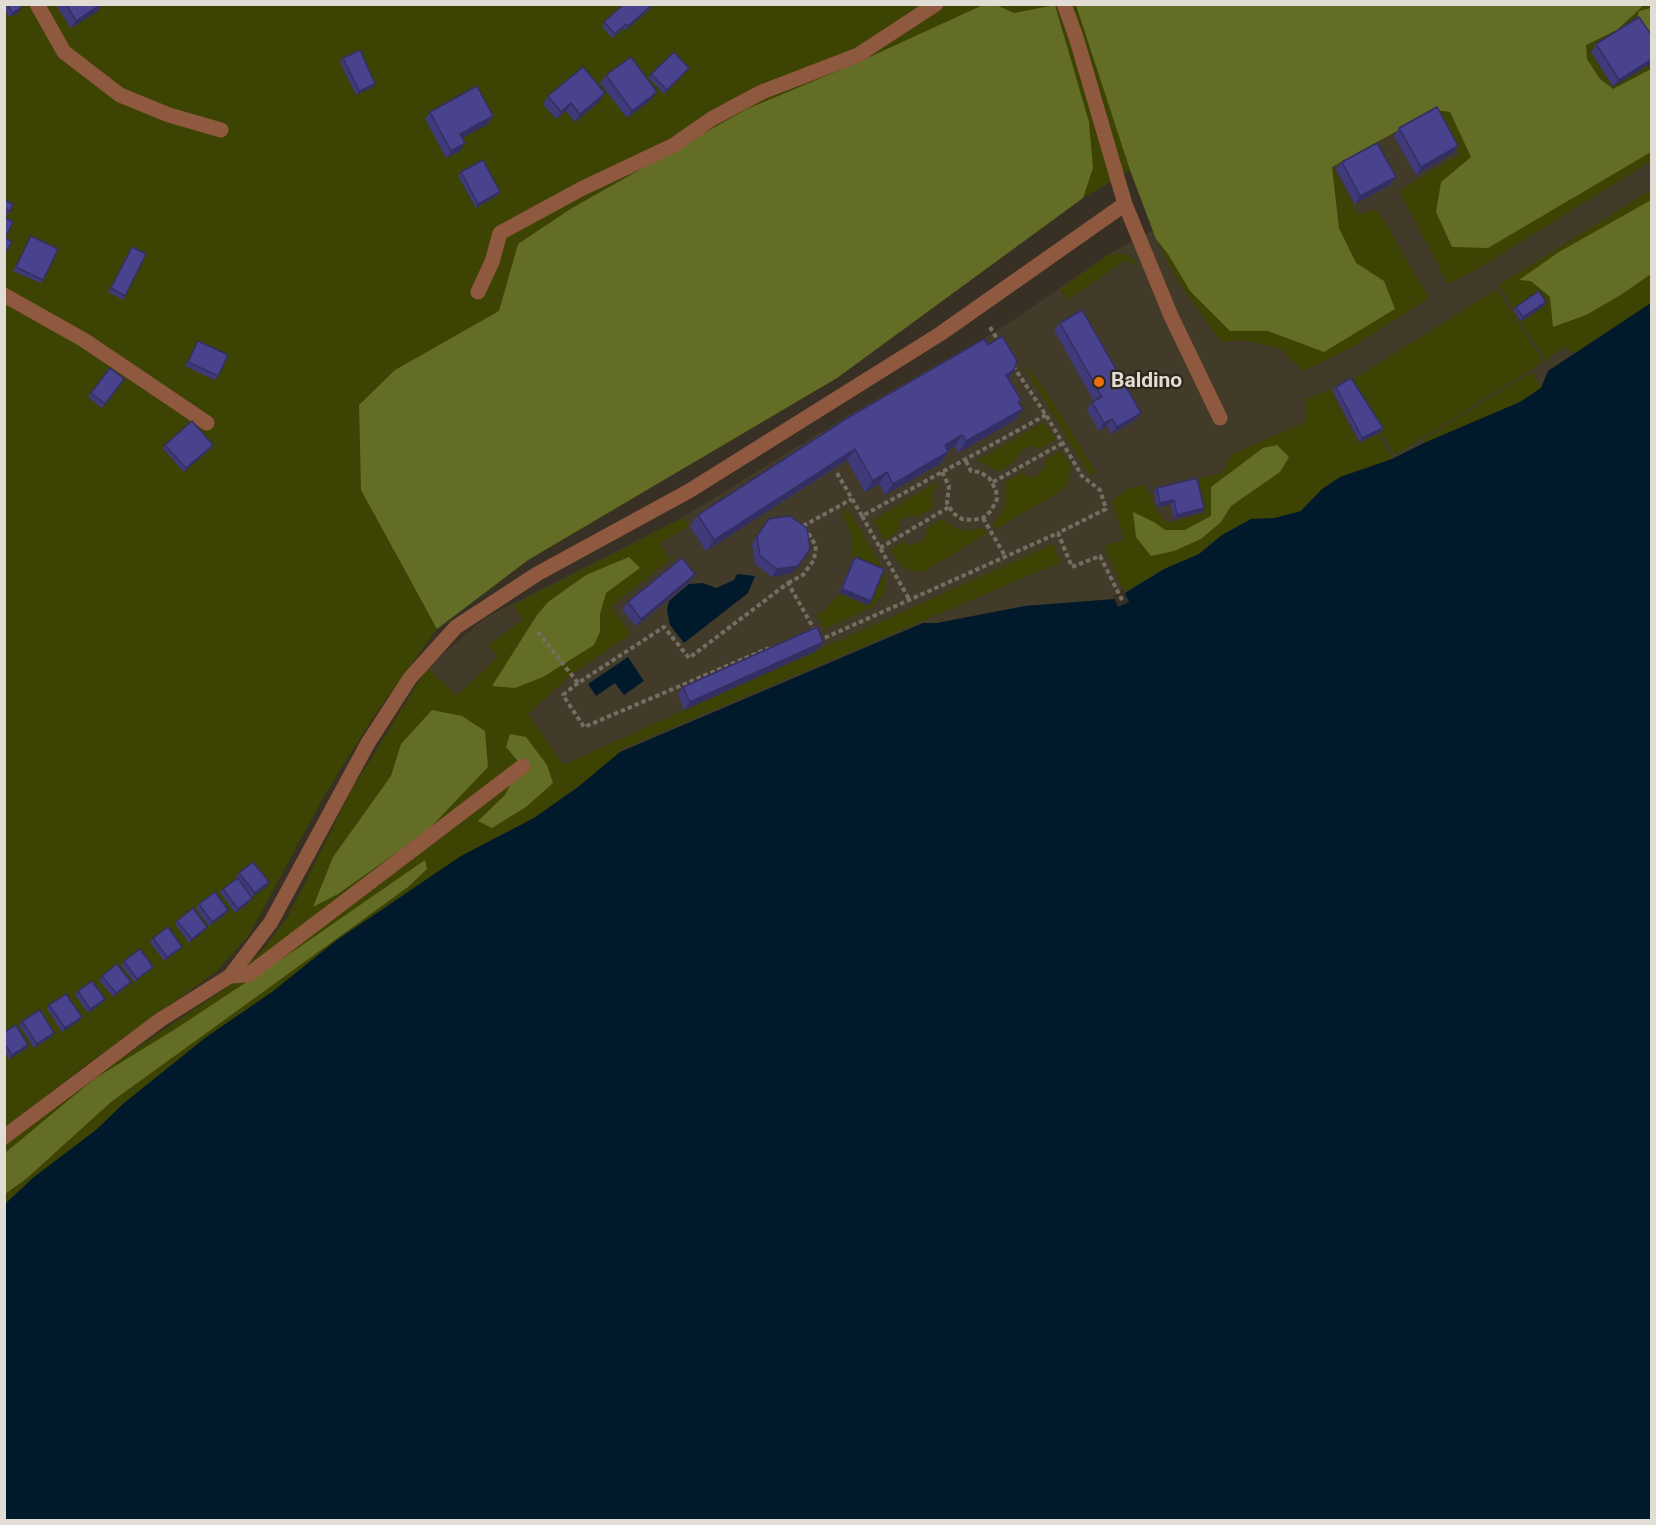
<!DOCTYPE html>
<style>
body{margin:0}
#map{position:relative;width:1656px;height:1525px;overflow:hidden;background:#383024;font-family:Roboto,sans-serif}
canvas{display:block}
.frame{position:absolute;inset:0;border:6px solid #e1dcd4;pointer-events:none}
</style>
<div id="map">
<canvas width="1656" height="1525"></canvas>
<div class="frame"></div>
</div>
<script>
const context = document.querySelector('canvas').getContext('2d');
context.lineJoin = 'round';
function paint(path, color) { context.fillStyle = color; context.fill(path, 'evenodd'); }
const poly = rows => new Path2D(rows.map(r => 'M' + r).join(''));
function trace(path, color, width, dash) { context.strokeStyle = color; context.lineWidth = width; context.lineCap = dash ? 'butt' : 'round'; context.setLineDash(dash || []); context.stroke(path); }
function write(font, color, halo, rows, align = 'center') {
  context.font = font + ' Roboto,sans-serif'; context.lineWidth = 4.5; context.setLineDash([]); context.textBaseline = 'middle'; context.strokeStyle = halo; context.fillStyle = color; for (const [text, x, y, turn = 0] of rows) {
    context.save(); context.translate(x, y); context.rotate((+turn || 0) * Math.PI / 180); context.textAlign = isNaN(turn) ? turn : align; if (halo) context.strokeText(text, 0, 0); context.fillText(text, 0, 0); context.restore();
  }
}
paint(poly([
 [1651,5,1651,303,1548,371,1541,388,1424,443,1275,518,1251,519,1222,535,1199,554,1115,599,1025,606,937,623,923,623,620,752,578,787,528,714,456,695,427,668,485,618,683,517,852,413,1003,327,1108,255,1153,230,1185,236,1332,167,1592,23]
]), '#433b2a');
paint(poly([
 [5,5,1651,5,1651,161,1479,268,1448,284,1399,191,1460,154,1435,111,1332,167,1359,215,1371,210,1379,212,1429,298,1354,346,1304,371,1280,349,1243,340,1221,342,1176,278,1156,239,1130,170,1083,198,837,378,528,560,437,629,376,713,323,798,249,935,217,971,82,1068,5,1128],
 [1651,190,1651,303,1575,353,1562,347,1546,361,1521,322,1546,305,1537,294,1514,308,1499,285],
 [1120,253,1132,258,1138,266,1126,260,1067,300,1061,289,1108,255],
 [1497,289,1543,362,1395,455,1349,382],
 [1021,362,1040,382,1096,472,1090,475],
 [1532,372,1541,388,1520,402,1424,443,1424,439],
 [1330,390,1358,443,1379,434,1392,459,1340,477,1322,489,1301,511,1275,518,1251,519,1222,535,1199,554,1164,569,1124,592,1104,546,1125,540,1111,501,1130,488,1145,485,1157,512,1168,523,1205,513,1198,479,1222,473,1231,455,1305,422,1305,399],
 [1044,422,1056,439,1039,449,1031,446,1022,450,1014,462,998,472,984,463,976,461],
 [1061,451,1071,466,1068,482,1063,490,996,529,993,524,1003,511,1006,501,1006,481,1021,473,1032,478,1038,475,1045,466,1046,459],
 [937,482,932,495,933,508,920,516,905,517,901,519,897,532,884,540,873,520],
 [848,509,884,571,886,582,884,593,873,607,824,629,817,616,827,608,839,594,868,606,882,572,852,559,852,536,842,513],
 [683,518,689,526,660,543,669,560,611,607,631,634,572,674,528,714,563,765,1053,544,1061,562,619,750,620,752,578,787,534,818,461,856,337,940,272,992,205,1038,123,1104,96,1130,34,1177,5,1204,5,1145,80,1086,227,987,265,947,288,916,352,789,427,668,457,695,498,657,488,645,523,620,513,605],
 [941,519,955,528,965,531,983,528,986,534,925,571,915,572,903,567,890,550,903,542,910,545,922,541,926,535,927,528]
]), '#3d4302');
paint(poly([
 [983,5,996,5,1014,13,1055,5,1089,122,1093,168,1083,198,837,378,528,560,437,629,361,490,359,405,395,370,499,311,518,244,572,208,747,109,852,65],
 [1076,5,1644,5,1617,30,1586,45,1587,59,1600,79,1613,89,1651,69,1651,152,1488,248,1452,247,1436,212,1441,182,1471,157,1450,112,1435,110,1332,167,1339,228,1356,263,1384,281,1395,309,1324,352,1268,331,1230,331,1190,291,1168,254,1156,239,1130,170],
 [1651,8,1652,10,1651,45,1637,19,1639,11],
 [1651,200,1651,274,1619,296,1586,315,1553,327,1550,297,1531,281,1519,280,1559,252],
 [1277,445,1289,457,1280,472,1231,506,1221,522,1201,539,1174,551,1151,556,1136,537,1133,512,1154,522,1165,530,1185,530,1211,516,1211,487,1263,448],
 [629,557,640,568,606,593,600,614,600,632,594,645,543,677,515,688,492,686,537,615,548,602,586,575],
 [432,710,462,716,485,731,488,767,427,831,338,894,313,907,333,857,391,776,401,744],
 [510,734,526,737,547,765,553,783,526,807,492,828,478,821,505,795,521,765,506,747],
 [425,860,427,869,408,887,111,1102,26,1179,5,1194,5,1153,94,1079,177,1028,298,948]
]), '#646d25');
paint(poly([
 [1651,303,1651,1520,5,1520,5,1204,34,1177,96,1130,123,1104,205,1038,272,992,337,940,461,856,534,818,578,787,620,752,923,623,937,623,1025,606,1115,599,1164,569,1199,554,1222,535,1251,519,1275,518,1301,511,1322,489,1340,477,1392,459,1424,443,1520,402,1541,388,1548,371],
 [737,574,755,576,748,593,684,643,670,625,667,610,669,601,689,584,703,583,716,588,734,580],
 [628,657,644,681,624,695,615,683,596,696,588,684]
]), '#001a2c');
paint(poly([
 [1123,589,1129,602,1118,607,1113,596]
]), '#383024');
trace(poly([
 [990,327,1000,344],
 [1013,366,1046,415,1082,476,1100,490,1106,509,1058,533],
 [942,472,949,486,947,503,953,513,962,519,973,520,983,518,991,511,997,499,996,490,989,478,980,472,971,471,965,459],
 [837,473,862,516,1046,415],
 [993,482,1063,443],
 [862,516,909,599],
 [983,518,1005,556],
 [803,526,852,499],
 [880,548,949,507],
 [788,583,803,575,814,560,816,546,804,526],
 [538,632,578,683,664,627,689,658,788,583,815,631],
 [819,638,820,640,1058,533,1072,567,1100,556,1122,600],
 [578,683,563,695,584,727,769,648]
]), '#746d62', 4, [4.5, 3]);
trace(poly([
 [37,4,64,52,120,95,169,115,221,130],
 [1064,4,1076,37,1125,204,1171,316,1220,418],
 [478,292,492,262,500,233,581,189,674,145,713,118,762,92,858,55,936,4],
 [4,295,84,340,207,423],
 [230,976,271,922,368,743,410,678,456,627,537,574,689,491,940,334,1125,204],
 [4,1137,160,1020,230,976,248,975,523,766]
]), '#8f593f', 15);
paint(poly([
 [4,4,19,4,19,12,9,17,4,9],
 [55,4,102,4,98,11,71,28],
 [652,7,626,30,624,28,612,38,602,26,604,22],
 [1652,36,1613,87,1591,52,1596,44],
 [343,58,375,84,373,87,356,95,340,62],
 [689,68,686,72,664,94,649,78,651,74],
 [606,75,651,100,627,118,600,83],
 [548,96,600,101,575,122,566,111,556,119,543,104],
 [430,112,488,124,462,138,460,151,446,158,425,119],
 [1399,128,1453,153,1416,175,1394,136],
 [1342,162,1396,177,1390,185,1355,204,1336,169],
 [461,172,500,192,498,195,476,208,458,176],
 [4,200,10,211,7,215,4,214],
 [31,236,43,280,41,283,13,271],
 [132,247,125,296,123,300,108,292],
 [1544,306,1521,321,1514,310,1516,307],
 [1060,323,1135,420,1112,434,1107,426,1099,431,1087,410,1092,402,1094,401,1054,330],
 [198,341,218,376,215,380,185,366],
 [988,345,1008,379,1019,403,1015,420,958,453,955,446,948,450,948,452,941,463,885,495,879,484,865,492,847,460,706,551,690,526,698,515],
 [110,368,124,379,102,408,88,397],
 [1336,387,1383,428,1380,432,1360,442,1333,391],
 [165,445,213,445,210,449,184,472,163,449],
 [1157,488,1204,508,1202,512,1174,519,1171,504,1157,507,1154,491],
 [769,519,810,549,792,573,772,577,755,564,752,544],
 [855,557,871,601,868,605,839,592,853,560],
 [690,582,636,626,622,610,628,602],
 [818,650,684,710,678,695,683,687],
 [239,873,269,882,267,886,252,897,250,902,235,913,220,892,223,889,237,878,236,877],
 [199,904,226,914,209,926,196,908],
 [177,921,207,927,204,931,189,943,175,924],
 [153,938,179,950,164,961,150,942],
 [124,961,153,967,150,970,134,982,121,965],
 [102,976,131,982,128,985,113,997,99,980],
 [78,991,105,999,102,1003,88,1013,75,995],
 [49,1005,82,1017,79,1021,62,1032,47,1009],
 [22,1021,51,1037,34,1048,19,1025],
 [4,1032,26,1049,9,1059,4,1051]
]), '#3f3a7a');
paint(poly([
 [101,4,102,4,98,11,71,28,76,21],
 [653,4,652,7,626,30,628,26],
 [21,8,19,12,9,17,12,13],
 [1652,59,1652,63,1613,87,1619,80],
 [689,68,686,72,664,94,667,90],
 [375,84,373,87,356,95,359,91],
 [657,92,651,100,627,118,632,111],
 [605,93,600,101,575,122,580,114],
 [571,103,566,111,556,119,561,112],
 [493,116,488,124,455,142,460,134],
 [465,143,460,151,446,158,451,151],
 [1458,146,1453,153,1416,175,1421,167],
 [1396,177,1390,185,1355,204,1360,196],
 [500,192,498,195,476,208,478,204],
 [1546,302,1544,306,1521,321,1523,317],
 [1014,370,1007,381,1006,375],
 [1023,409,1015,420,958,453,966,441],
 [1141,413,1135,420,1112,434,1117,427],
 [1112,419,1107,426,1099,431,1104,423],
 [1383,428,1380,432,1360,442,1362,438],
 [962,435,955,446,937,456,945,445],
 [213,445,210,449,184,472,186,468],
 [855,449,847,460,706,551,714,540],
 [948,452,941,463,885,495,893,484],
 [887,472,879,484,865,492,873,481],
 [1174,500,1171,504,1157,507,1160,503],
 [1204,508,1202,512,1174,519,1177,515],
 [798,566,792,573,772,577,777,569],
 [695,574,690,582,636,626,641,619],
 [842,589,871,601,868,605,839,592],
 [823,642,818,650,684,710,690,702],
 [269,882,267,886,252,897,255,893],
 [252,898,250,902,235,913,238,909],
 [228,910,226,914,209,926,212,922],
 [207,927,204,931,189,943,192,939],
 [182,947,179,950,164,961,167,957],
 [131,982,128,985,113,997,116,993],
 [105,999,102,1003,88,1013,90,1009],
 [82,1017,79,1021,62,1032,65,1028],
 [54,1033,51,1037,34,1048,37,1044],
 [28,1045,26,1049,9,1059,12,1055]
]), '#332f63');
const building = poly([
 [7,4,19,4,21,8,12,13,7,4],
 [66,4,101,4,76,21,66,4],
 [624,4,653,4,628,26,626,24,615,34,604,22,624,4],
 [1639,17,1652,36,1652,59,1619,80,1596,44,1639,17],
 [360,50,375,84,359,91,343,58,360,50],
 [674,52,689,68,667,90,651,74,674,52],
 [631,57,657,92,632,111,606,75,631,57],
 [583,67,605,93,580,114,571,103,561,112,548,96,583,67],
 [477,86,493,116,460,134,465,143,451,151,430,112,477,86],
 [1437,107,1458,146,1421,167,1399,128,1437,107],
 [1377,143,1396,177,1360,196,1342,162,1377,143],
 [483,160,500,192,478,204,461,172,483,160],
 [4,200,13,204,10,211,6,209,4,212,4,200],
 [4,217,13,222,5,238,12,242,4,254,4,217],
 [31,236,58,249,43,280,16,267,31,236],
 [132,247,146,254,125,296,111,288,132,247],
 [1539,291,1546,302,1523,317,1516,307,1539,291],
 [1082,310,1141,413,1117,427,1112,419,1104,423,1092,402,1102,397,1060,323,1082,310],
 [1002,336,1017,361,1014,370,1006,375,1021,400,1018,402,1023,409,966,441,962,435,945,445,948,452,893,484,887,472,873,481,855,449,714,540,698,515,849,417,984,339,988,345,1002,336],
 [198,341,228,355,218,376,188,362,198,341],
 [110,368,124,379,105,404,91,393,110,368],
 [1351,378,1383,428,1362,438,1336,387,1351,378],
 [192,421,213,445,186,468,165,445,192,421],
 [1197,478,1204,508,1177,515,1174,500,1160,503,1157,488,1197,478],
 [790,516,807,528,810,549,798,566,777,569,760,556,757,536,769,519,790,516],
 [855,557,884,569,871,601,842,589,855,557],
 [682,558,695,574,641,619,628,602,682,558],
 [817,627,823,642,690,702,683,687,817,627],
 [253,862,269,882,255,893,239,873,253,862],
 [238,878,252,898,238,909,223,889,238,878],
 [215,892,228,910,212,922,199,904,215,892],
 [193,908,207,927,192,939,177,921,193,908],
 [168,927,182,947,167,957,153,938,168,927],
 [140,949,153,967,137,979,124,961,140,949],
 [117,964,131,982,116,993,102,976,117,964],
 [92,981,105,999,90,1009,78,991,92,981],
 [66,994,82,1017,65,1028,49,1005,66,994],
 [40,1010,54,1033,37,1044,22,1021,40,1010],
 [16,1025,28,1045,12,1055,4,1043,4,1032,16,1025]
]);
paint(building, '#49438e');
trace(building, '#332f63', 1.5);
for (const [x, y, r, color] of [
 [1099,382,6,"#e8710a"]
]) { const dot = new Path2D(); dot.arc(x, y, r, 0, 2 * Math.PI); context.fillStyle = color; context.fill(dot); trace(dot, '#2e261a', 2); }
write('bold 21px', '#e1dcd4', '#2e261a', [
 ["Baldino",1111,382]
], 'left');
</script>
